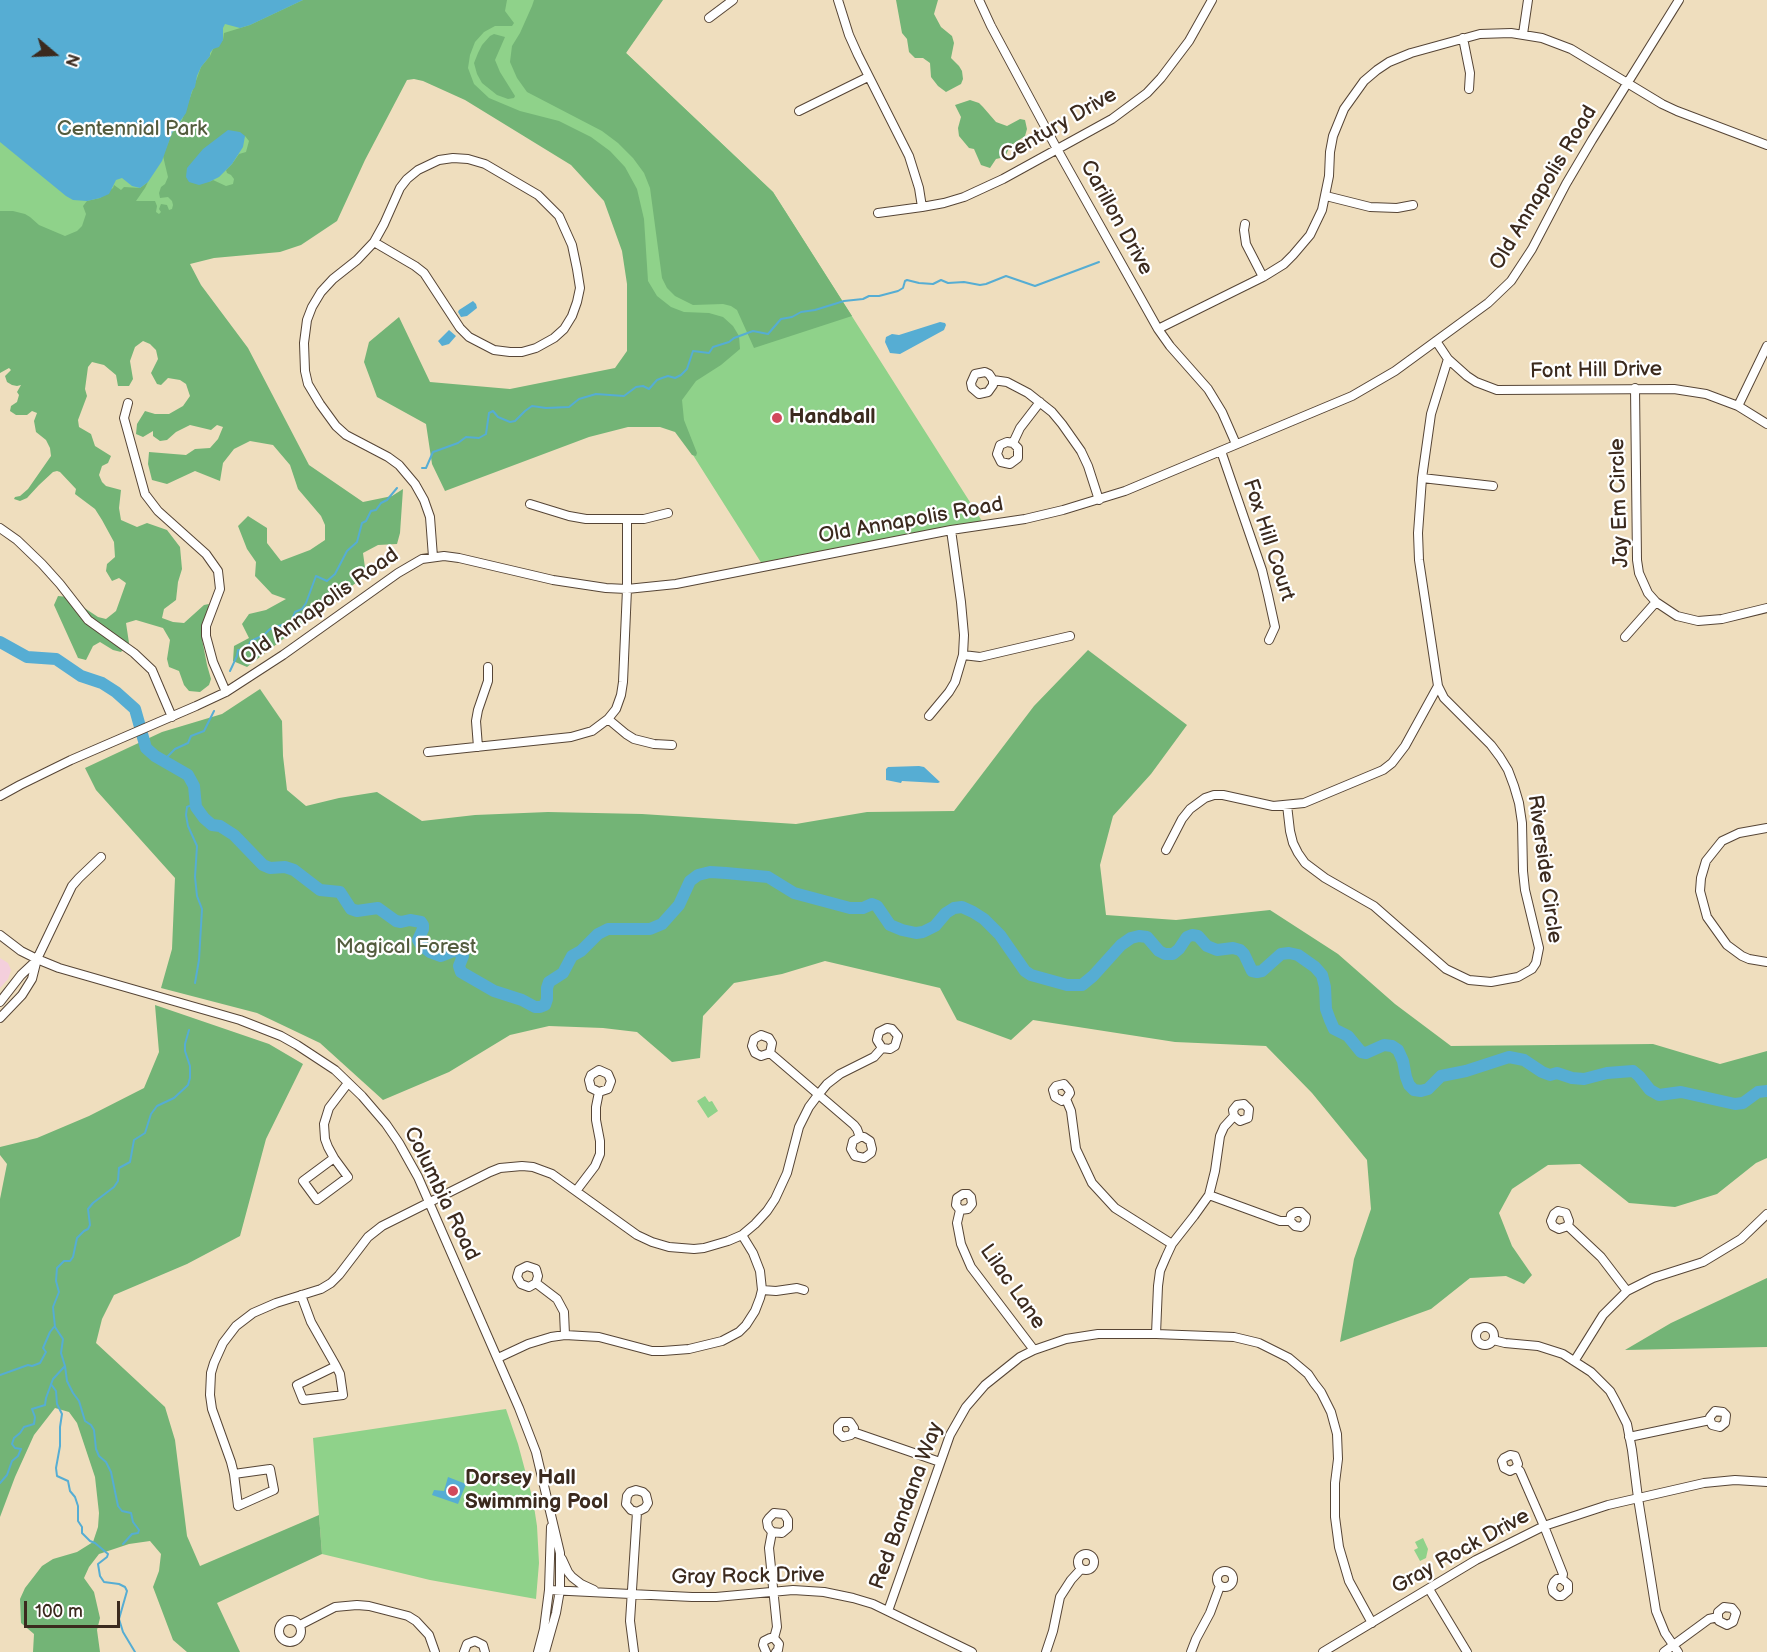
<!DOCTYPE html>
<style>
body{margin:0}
#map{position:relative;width:1767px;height:1652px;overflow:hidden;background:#efdebe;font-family:"Balsamiq Sans",sans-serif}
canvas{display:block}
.north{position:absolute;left:24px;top:24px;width:60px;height:60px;-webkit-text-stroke:4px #fff;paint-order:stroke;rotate:109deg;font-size:16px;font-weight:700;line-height:24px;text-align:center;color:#3b2a1e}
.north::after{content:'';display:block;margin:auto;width:21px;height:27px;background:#3b2a1e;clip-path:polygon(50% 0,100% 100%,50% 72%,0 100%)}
.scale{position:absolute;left:24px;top:1601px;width:96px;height:27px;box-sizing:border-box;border:3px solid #3b2a1e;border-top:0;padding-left:8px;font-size:18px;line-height:21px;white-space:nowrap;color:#3b2a1e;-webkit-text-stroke:4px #fff;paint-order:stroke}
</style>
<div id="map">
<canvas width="1767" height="1652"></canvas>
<div class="north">N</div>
<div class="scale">100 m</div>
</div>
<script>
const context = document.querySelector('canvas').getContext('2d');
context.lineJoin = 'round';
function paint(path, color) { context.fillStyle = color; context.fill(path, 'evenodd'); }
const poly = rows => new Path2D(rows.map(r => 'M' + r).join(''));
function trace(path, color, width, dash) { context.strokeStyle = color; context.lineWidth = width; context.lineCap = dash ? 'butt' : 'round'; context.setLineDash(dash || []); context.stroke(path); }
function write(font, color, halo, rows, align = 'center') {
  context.font = font + ' "Balsamiq Sans",sans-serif'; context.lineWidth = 4.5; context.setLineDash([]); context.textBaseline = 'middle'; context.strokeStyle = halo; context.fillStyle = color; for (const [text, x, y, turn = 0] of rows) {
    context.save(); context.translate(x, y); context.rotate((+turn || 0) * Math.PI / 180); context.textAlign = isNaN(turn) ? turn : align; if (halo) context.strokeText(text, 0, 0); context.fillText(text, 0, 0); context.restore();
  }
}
paint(poly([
 [0,958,8,963,11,970,8,979,0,988]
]), '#f4cfdc');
paint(poly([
 [0,0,648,0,626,53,773,192,982,521,762,564,660,403,616,217,584,165,544,144,411,67,166,256,0,336],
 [705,1096,709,1102,712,1101,718,1111,708,1118,697,1101],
 [506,1409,518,1444,533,1500,537,1526,539,1563,536,1599,430,1580,322,1554,313,1438],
 [1423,1538,1428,1549,1426,1558,1420,1561,1414,1550,1418,1548,1415,1542]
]), '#8fd28a');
paint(poly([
 [303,0,507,0,505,11,514,23,512,26,495,26,484,32,475,42,470,55,468,68,474,84,489,98,520,111,559,121,591,137,610,151,625,167,637,189,644,219,648,281,657,296,671,307,684,312,709,313,723,317,733,326,739,336,740,349,721,365,696,381,682,400,684,420,697,453,696,456,692,455,675,432,660,427,628,427,589,437,445,491,432,464,426,424,377,397,364,362,369,342,399,317,430,382,510,389,615,368,627,351,627,284,622,251,604,201,571,165,465,100,423,81,414,79,407,80,365,160,337,221,301,245,280,252,214,258,190,264,201,285,248,348,309,465,363,502,392,496,403,489,400,533,397,544,378,545,363,553,366,575,247,667,233,661,234,646,249,638,242,624,249,614,266,610,286,599,272,594,255,576,256,562,247,549,238,526,248,516,267,528,267,543,281,561,310,550,325,540,325,525,321,516,298,489,290,465,273,445,250,441,234,449,223,463,220,481,195,471,167,484,152,480,148,464,149,452,186,455,195,449,210,448,218,439,223,427,217,425,211,430,190,425,176,432,167,440,160,441,153,436,153,431,143,437,136,434,137,424,145,411,155,414,169,414,183,406,190,396,186,384,180,380,168,378,161,385,157,384,151,373,158,359,156,350,150,344,143,341,135,347,130,361,133,379,129,386,118,386,116,375,104,365,92,362,88,367,85,389,87,396,78,420,79,427,91,434,95,446,111,456,108,463,102,466,99,475,102,482,106,486,121,490,119,508,121,520,137,527,147,523,167,530,180,547,182,569,178,582,176,600,164,609,162,618,173,622,184,623,204,605,209,604,202,639,207,665,211,679,209,685,200,692,189,691,184,685,179,671,169,667,167,659,170,640,163,628,136,620,126,623,129,643,121,652,113,650,100,642,93,646,86,660,78,658,54,605,58,596,68,597,98,617,106,619,116,611,126,583,119,578,112,581,106,571,107,564,115,557,114,542,102,520,95,509,75,494,76,489,60,472,57,471,53,472,39,485,27,498,20,501,14,499,15,497,20,496,28,489,51,456,50,448,46,440,36,432,34,421,37,413,32,411,27,415,16,415,10,411,11,406,17,402,19,395,17,392,21,385,17,386,12,385,7,382,5,376,11,370,9,368,0,373,0,211,13,211,25,214,30,217,39,225,65,236,77,231,82,226,86,214,83,206,87,201,100,198,113,188,114,185,121,190,124,187,140,188,148,182,145,188,136,201,155,201,157,206,156,212,159,214,161,212,159,209,161,204,167,205,169,210,172,209,173,205,172,201,168,197,160,198,159,193,161,187,165,184,168,177,163,156,172,133,182,120,201,67,210,56,213,49,223,40,224,33,250,25],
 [245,136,249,141,246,152,239,154,232,164,226,170,227,173,231,175,234,179,233,184,226,186,213,180,209,182],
 [534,0,663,0,626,53,773,192,852,316,754,348,737,310,731,306,723,304,693,305,675,296,667,288,662,278,650,188,644,173,633,158,618,143,602,131,527,92,517,78,510,62,512,46,520,33,532,6],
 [896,0,938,0,934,14,941,27,952,36,954,43,951,58,959,66,962,71,963,79,961,84,946,92,938,86,931,77,930,63,923,58,915,58,909,52,907,39,902,33],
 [494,34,505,37,495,60,500,72,515,96,514,98,508,99,497,95,482,83,477,74,474,63,478,53,482,45,490,36],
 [970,100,979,103,983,107,996,122,1007,126,1020,119,1025,120,1027,129,1025,136,1010,146,1005,157,996,159,990,168,981,165,974,149,969,148,959,136,958,128,961,117,955,105],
 [1088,650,1187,725,1151,774,1113,816,1100,865,1106,915,1176,920,1270,910,1338,954,1395,1004,1451,1046,1653,1044,1720,1064,1767,1051,1767,1158,1756,1163,1717,1194,1675,1207,1629,1203,1580,1164,1548,1165,1512,1189,1499,1213,1512,1246,1532,1275,1524,1284,1506,1276,1470,1278,1431,1309,1340,1342,1354,1259,1371,1209,1367,1160,1312,1093,1266,1046,1175,1042,1033,1020,1011,1040,957,1020,940,988,825,961,782,974,734,983,703,1016,700,1058,672,1062,637,1032,603,1028,549,1026,510,1035,449,1072,383,1100,320,1043,257,1013,161,988,172,949,175,878,96,790,85,768,162,732,222,714,260,689,282,721,283,756,287,790,306,806,339,798,377,792,422,821,475,815,548,812,642,814,796,824,867,812,954,811,1034,706],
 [155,1005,269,1044,303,1064,266,1139,240,1236,187,1264,114,1295,102,1319,96,1343,165,1407,175,1440,187,1536,200,1566,319,1515,322,1554,217,1603,240,1652,187,1652,173,1640,153,1587,159,1571,161,1554,150,1541,129,1544,99,1554,89,1567,84,1578,94,1592,100,1618,97,1630,100,1652,33,1652,34,1634,21,1623,20,1599,25,1588,42,1566,53,1559,77,1552,93,1542,98,1527,99,1513,95,1477,77,1423,69,1412,55,1408,34,1435,15,1477,0,1517,0,1199,7,1164,0,1155,0,1147,37,1138,89,1116,144,1088,159,1052],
 [1767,1278,1767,1347,1625,1350,1671,1323]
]), '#73b476');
paint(poly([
 [0,0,303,0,250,25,240,28,225,24,223,28,223,40,219,47,213,49,210,53,210,56,201,67,197,76,195,87,192,91,186,113,172,133,162,161,148,182,140,188,132,186,122,178,116,180,109,194,100,198,87,201,73,200,66,196,0,142],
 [228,130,240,132,245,136,243,147,232,164,219,177,209,182,199,185,189,182,186,177,187,168,203,149],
 [473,301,476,304,477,308,467,316,461,317,458,312,459,310],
 [940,322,945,323,946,325,944,330,900,354,890,353,885,342,886,337,892,334,899,335],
 [449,330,456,336,449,344,442,346,438,341],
 [919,766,924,767,940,782,938,783,902,781,901,783,886,780,886,769,888,767],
 [448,1477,466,1484,458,1504,432,1495,434,1490,444,1491]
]), '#56add3');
trace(poly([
 [422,468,426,468,433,452,436,451,458,443,466,437,479,438,486,434,489,413,493,411,498,417,510,422,515,421,525,411,532,406,546,408,569,407,579,399,596,394,624,396,636,387,643,386,649,389,657,380,662,378,668,376,675,378,681,375,687,369,693,351,709,353,713,347,729,342,734,338,753,331,768,334,781,319,792,317,801,312,815,310,844,301,863,299,869,296,879,296,898,291,903,288,905,281,907,280,919,283,933,284,941,280,948,283,964,282,980,285,986,284,1006,276,1035,286,1099,262],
 [230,671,237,656,238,650,246,650,251,641,264,635,270,629,291,622,295,612,302,609,306,603,316,576,327,581,335,574,347,551,357,542,362,523,366,521,371,511,376,510,381,503,387,500,397,488],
 [163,761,175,749,188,743,191,736,204,731,214,711],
 [195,983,199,960,202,909,197,896,195,877,197,846,188,826,186,815,187,807,196,803],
 [65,1366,67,1381,73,1393,79,1401,85,1421,91,1425,94,1430,96,1449,99,1456,106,1462,111,1472,118,1506,122,1511,131,1513,133,1522,139,1530,138,1533,132,1534,123,1544],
 [0,1375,28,1365,32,1366,40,1363,46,1352,43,1348,50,1332,54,1327],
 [51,1384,56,1391,57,1404,62,1414,60,1427,60,1446,56,1468,57,1476,68,1481,70,1491,75,1497,78,1506,78,1521,82,1527,82,1533,90,1541,95,1543,108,1554,107,1557,98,1564,100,1576,104,1582,119,1584,125,1587,127,1591,119,1619,123,1632,135,1652],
 [0,1483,7,1475,12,1461,18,1456,21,1449,15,1448,12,1444,14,1438,20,1433,24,1427,34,1424,35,1417,32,1409,45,1405,46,1398,53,1379,65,1366,61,1353,63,1339,55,1327,53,1307,59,1292,56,1281,57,1268,64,1261,70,1261,73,1257,77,1238,84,1231,88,1229,90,1225,88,1209,93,1203,114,1187,118,1181,119,1168,130,1162,134,1140,145,1133,151,1114,157,1106,174,1098,188,1085,190,1078,190,1066,185,1051,185,1044,189,1030]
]), '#56add3', 2);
trace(poly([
 [0,642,27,657,56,659,81,676,102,683,116,692,135,709,146,748,155,756,188,775,194,786,196,807,204,818,212,825,220,826,234,835,263,865,270,868,285,867,294,870,320,890,340,892,351,909,357,911,378,908,396,921,401,922,410,920,421,922,423,925,423,929,418,940,421,945,430,952,441,956,454,951,461,952,463,956,459,966,461,972,494,991,522,1000,535,1007,540,1007,545,1005,547,999,547,988,549,982,563,973,572,956,581,951,598,934,608,929,650,929,662,924,679,905,690,881,698,875,710,872,726,873,768,877,794,893,850,908,863,908,872,904,877,906,890,925,902,930,916,933,923,932,935,926,946,913,954,908,962,907,973,912,984,919,1000,935,1025,971,1031,975,1067,985,1082,985,1093,976,1121,945,1131,938,1139,936,1147,937,1159,951,1165,954,1173,954,1179,949,1187,937,1192,935,1198,936,1207,946,1217,950,1233,948,1240,950,1244,954,1252,971,1257,972,1262,971,1281,954,1289,953,1298,955,1315,967,1322,975,1325,987,1326,1009,1330,1020,1334,1029,1348,1036,1361,1052,1366,1053,1384,1045,1392,1046,1398,1050,1403,1061,1406,1077,1409,1085,1414,1090,1421,1091,1428,1089,1441,1076,1466,1071,1509,1057,1524,1060,1542,1072,1550,1075,1557,1073,1572,1078,1584,1079,1607,1073,1633,1071,1639,1076,1650,1090,1659,1095,1681,1092,1735,1104,1743,1103,1758,1092,1767,1091]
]), '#56add3', 12);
const minor = poly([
 [838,0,849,35,858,55,909,156,919,188,922,207],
 [979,0,991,26,1057,149,1158,329,1170,346,1208,389,1222,412,1236,444],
 [709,18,733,0],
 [1523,34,1528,0],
 [1463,38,1470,73,1469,89],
 [799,111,868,77],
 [1326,196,1370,207,1397,208,1413,205],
 [878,213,922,207,944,203,964,197,1003,179,1112,119,1147,93,1161,78,1189,41,1212,0],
 [1245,224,1244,230,1246,244,1263,277],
 [374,242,415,266,424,273,460,328,469,337,494,350,510,352,522,352,536,348,554,338,564,329,572,316,577,302,580,288,577,269,572,245,559,216,538,195,485,164,468,159,453,158,439,160,418,170,407,179,400,188,384,224,374,242,357,260,333,279,321,292,312,307,307,320,304,343,305,371,308,384,320,404,336,426,346,435,388,457,399,465,415,484,424,500,430,517,433,557],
 [1158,329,1263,277,1284,264,1293,255,1310,235,1322,210,1329,176,1330,152,1333,136,1344,109,1364,81,1377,70,1389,62,1411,53,1480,34,1511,33,1542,38,1571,49,1662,104,1677,111,1767,145],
 [1436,341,1448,359,1467,376,1476,382,1497,390,1674,389,1706,394,1738,406,1767,424],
 [993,380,993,385,988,392,979,394,972,388,971,383,975,374,985,372,989,374,993,380,1007,382,1028,393,1052,412,1062,424,1081,451,1088,466,1099,500],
 [1635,388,1637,560,1639,573,1648,593,1656,602,1677,616,1698,621,1722,619,1767,608],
 [128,403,124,418,145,494,158,511,206,554,218,571,220,589,206,626,206,636,213,662,226,692],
 [1738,406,1767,346],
 [1013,443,1007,442,1000,445,997,454,1001,462,1010,464,1018,458,1018,448,1013,443,1020,428,1040,402],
 [1221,451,1262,570,1268,595,1275,627,1269,640],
 [1422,478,1493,486],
 [530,504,569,516,586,519,644,519,668,513],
 [0,528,17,540,42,564,60,584,88,620,134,653,152,670,172,717],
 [1625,637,1656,602],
 [963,655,980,657,1070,636],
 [929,716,949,692,955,682,963,655,964,635,961,602,951,530],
 [608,719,626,734,634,739,654,744,672,745],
 [478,747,476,721,478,710,488,681,488,667],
 [428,752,571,737,592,731,608,719,616,709,621,695,623,682,627,589,627,520],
 [0,796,20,785,71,760,196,706,226,692,283,655,398,573,422,559,444,556,459,558,553,580,606,588,627,589,676,584,951,530,1025,519,1063,510,1125,491,1352,396,1395,371,1488,303,1511,281,1532,249,1566,184,1592,140,1679,0],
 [1287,805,1290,831,1293,843,1298,853,1305,863,1325,878,1374,906,1446,969,1469,980,1491,982,1518,977,1532,969,1536,963,1539,948,1525,890,1523,871,1522,823,1519,803,1514,786,1508,770,1500,757,1491,745,1444,698,1438,686],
 [1767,828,1739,833,1722,841,1706,861,1701,878,1700,891,1707,917,1727,945,1742,956,1749,959,1767,962],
 [1166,850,1182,819,1190,809,1205,798,1214,795,1223,795,1273,806,1304,803,1383,770,1392,763,1405,746,1438,686,1419,560,1418,533,1422,478,1431,414,1448,359],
 [0,935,21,951,37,959,59,968,240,1020,281,1036,297,1045,335,1070,362,1096,386,1124,399,1143,418,1177,519,1408,536,1452,560,1553,560,1590,556,1613,545,1652],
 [0,1002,21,975,37,960],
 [0,1018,22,995,32,979,37,959,72,886,79,878,101,857],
 [770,1053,761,1056,755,1053,752,1046,754,1039,761,1035,769,1038,772,1043,770,1053,854,1125,857,1129,860,1137,864,1137,870,1141,872,1149,871,1153,864,1158,855,1156,851,1149,853,1141,860,1137],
 [1066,1099,1062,1101,1055,1097,1053,1090,1056,1086,1064,1084,1069,1090,1070,1093,1066,1099,1071,1111,1076,1149,1092,1183,1115,1208,1172,1244],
 [334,1158,303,1181,317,1200,348,1177,334,1158,328,1147,325,1139,324,1124,329,1108,348,1083],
 [576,1191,595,1166,600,1154,600,1141,596,1120,596,1107,599,1092,608,1089,611,1081,608,1074,599,1070,591,1075,589,1080,591,1088,599,1092],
 [1209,1195,1280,1221,1290,1221,1291,1215,1296,1212,1301,1212,1306,1217,1305,1223,1301,1227,1295,1226,1290,1221],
 [960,1210,956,1205,957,1198,963,1194,968,1194,971,1197,972,1204,968,1209,960,1210,957,1223,961,1244,971,1267,1034,1350],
 [1568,1226,1559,1229,1553,1226,1551,1221,1554,1214,1558,1211,1566,1213,1569,1221,1568,1226,1601,1257,1627,1291],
 [536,1283,529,1287,521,1284,517,1277,519,1270,527,1266,536,1269,538,1276,536,1283,557,1299,564,1312,565,1335],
 [762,1290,776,1291,797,1288,804,1290],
 [301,1295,311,1322,336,1366,340,1374,343,1395,303,1400,297,1385,336,1366],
 '1476 1336a9 9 0 1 1 18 0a9 9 0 1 1-18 0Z',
 [1156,1334,1158,1286,1160,1271,1166,1257,1172,1244,1194,1216,1209,1195,1215,1171,1220,1136,1224,1127,1234,1116,1240,1121,1248,1118,1249,1109,1244,1104,1237,1105,1233,1110,1234,1116],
 [1493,1340,1505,1343,1538,1346,1563,1354,1591,1372,1610,1391,1616,1402,1627,1424,1632,1450,1638,1498,1656,1611,1665,1633,1678,1652],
 [498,1358,528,1344,551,1337,565,1335,599,1337,652,1351,663,1351,689,1349,722,1341,739,1332,746,1325,755,1311,760,1298,762,1290,760,1271,753,1253,742,1235],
 [1575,1360,1603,1315,1627,1291,1653,1278,1703,1262,1741,1239,1767,1214],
 [853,1432,851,1435,843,1437,838,1432,838,1426,842,1422,850,1422,854,1428,853,1432,940,1462],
 [1629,1437,1710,1420,1712,1425,1720,1427,1725,1423,1726,1415,1723,1412,1715,1411,1710,1417,1710,1420],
 [1516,1468,1518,1464,1515,1456,1510,1455,1504,1458,1502,1461,1504,1468,1510,1471,1516,1468,1520,1471,1544,1526,1563,1574,1562,1579,1557,1579,1554,1582,1552,1587,1553,1592,1558,1596,1562,1596,1568,1591,1568,1584,1562,1579],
 [270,1469,274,1490,238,1506,234,1474,270,1469],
 [234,1474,231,1462,212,1409,210,1395,211,1373,214,1363,223,1343,236,1326,253,1313,276,1303,321,1289,331,1283,339,1275,368,1237,382,1226,490,1172,500,1168,522,1166,533,1167,552,1174,637,1235,652,1242,669,1247,694,1249,704,1248,728,1241,742,1235,755,1224,767,1211,775,1199,787,1173,799,1127,809,1107,818,1095,827,1084,840,1074,874,1057,882,1048,890,1049,895,1046,898,1036,892,1029,887,1028,879,1032,877,1040,882,1048],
 [772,1532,782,1533,788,1528,788,1520,784,1514,774,1513,769,1518,767,1521,768,1527,772,1532,769,1548,777,1627,774,1638],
 '1078 1562a8 8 0 1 1 16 0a8 8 0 1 1-16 0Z',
 [562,1559,568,1572,572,1577,581,1584,594,1590],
 '1217 1579a8 8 0 1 1 16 0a8 8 0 1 1-16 0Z',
 [1429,1589,1467,1652],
 [549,1590,692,1597,716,1597,793,1590,824,1592,853,1598,873,1604,972,1652],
 [888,1611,950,1435,966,1407,985,1385,1020,1357,1034,1350,1066,1339,1098,1334,1156,1334,1234,1337,1259,1343,1289,1358,1308,1374,1314,1383,1321,1392,1331,1412,1337,1434,1338,1459,1335,1483,1335,1517,1339,1547,1349,1581,1372,1623],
 '279 1631a11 11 0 1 1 22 0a11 11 0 1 1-22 0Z',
 [300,1625,335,1607,357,1605,369,1606,408,1616,416,1621,429,1635,435,1652],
 [774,1638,779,1644,778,1650,776,1652],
 [464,1652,467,1644,475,1641,483,1645,485,1652],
 [538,1652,544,1629,549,1590,551,1527],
 [634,1652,630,1621,637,1512,645,1508,648,1503,646,1495,643,1492,636,1490,630,1492,627,1496,626,1504,631,1510,637,1512],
 [766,1652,763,1645,764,1641,770,1638,774,1638],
 [1046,1652,1053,1631,1060,1597,1071,1580,1081,1569],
 [1191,1652,1196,1639,1210,1613,1220,1586],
 [1323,1652,1476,1560,1544,1526,1608,1505,1704,1483,1735,1480,1767,1482],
 [1664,1652,1709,1619,1718,1617,1719,1621,1727,1625,1733,1622,1736,1613,1732,1608,1724,1607,1718,1612,1718,1617]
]);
trace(minor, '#564536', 10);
trace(minor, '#fff', 8);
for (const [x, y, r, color] of [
 [777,418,6,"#d1495b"],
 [453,1491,6,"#d1495b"]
]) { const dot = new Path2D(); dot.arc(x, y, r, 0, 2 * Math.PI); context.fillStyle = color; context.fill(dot); trace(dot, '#fff', 2); }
write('21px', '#3b2a1e', '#fff', [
 ["Century Drive",1059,126,-30],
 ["Old Annapolis Road",1544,188,-59],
 ["Carillon Drive",1116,218,61],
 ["Font Hill Drive",1596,371,-1],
 ["Jay Em Circle",1620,503,-92],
 ["Old Annapolis Road",911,521,-10],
 ["Fox Hill Court",1268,540,72],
 ["Old Annapolis Road",320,607,-35],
 ["Riverside Circle",1544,869,82],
 ["Columbia Road",441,1194,64],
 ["Lilac Lane",1012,1287,55],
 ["Red Bandana Way",907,1506,-70],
 ["Gray Rock Drive",1461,1552,-29],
 ["Gray Rock Drive",748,1577,-1]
]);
write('21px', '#545c3e', '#fff', [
 ["Centennial Park",132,130],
 ["Magical Forest",406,948]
]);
write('bold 21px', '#3b2a1e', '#fff', [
 ["Handball",789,418],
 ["Dorsey Hall",465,1479],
 ["Swimming Pool",465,1503]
], 'left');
</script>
